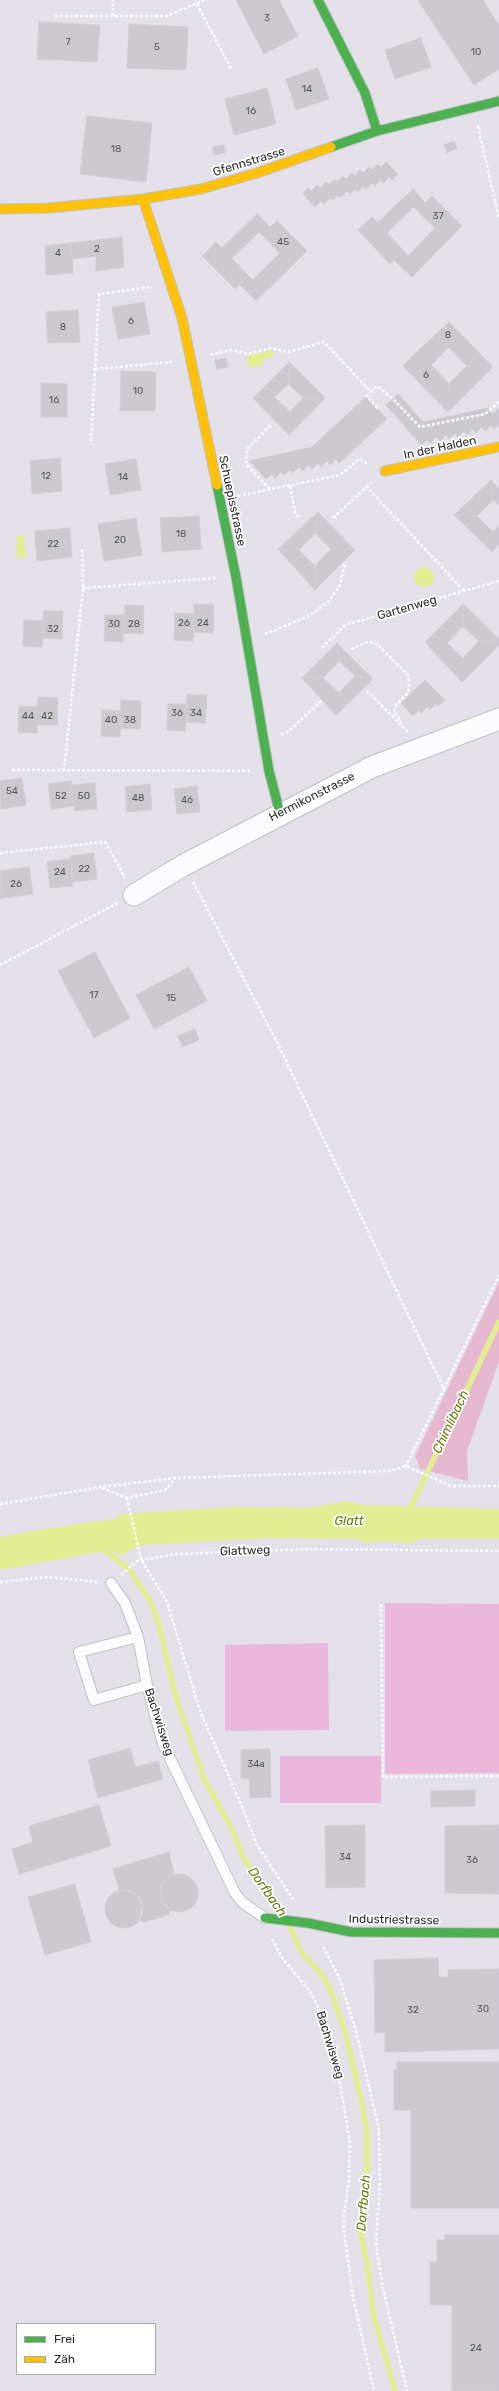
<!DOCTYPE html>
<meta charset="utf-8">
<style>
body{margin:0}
#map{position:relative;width:499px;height:2391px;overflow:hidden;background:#e4e0e9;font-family:Rubik,sans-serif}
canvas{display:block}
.legend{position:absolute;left:16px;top:2323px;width:140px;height:52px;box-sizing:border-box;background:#fff;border:1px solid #aaa;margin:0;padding:5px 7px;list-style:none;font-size:12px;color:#2b2b2b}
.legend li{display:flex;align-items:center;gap:8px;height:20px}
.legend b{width:20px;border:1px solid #aaa}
</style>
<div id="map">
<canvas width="499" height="2391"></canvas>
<ul class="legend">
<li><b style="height:5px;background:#4caf50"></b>Frei</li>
<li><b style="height:5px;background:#ffc107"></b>Zäh</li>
</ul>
</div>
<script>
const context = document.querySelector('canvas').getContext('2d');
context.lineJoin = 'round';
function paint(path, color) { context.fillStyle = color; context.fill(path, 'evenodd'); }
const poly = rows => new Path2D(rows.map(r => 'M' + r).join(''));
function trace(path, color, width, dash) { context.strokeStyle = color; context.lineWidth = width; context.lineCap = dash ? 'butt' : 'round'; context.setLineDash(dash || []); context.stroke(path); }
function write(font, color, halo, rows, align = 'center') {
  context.font = font + ' Rubik,sans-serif'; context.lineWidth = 3.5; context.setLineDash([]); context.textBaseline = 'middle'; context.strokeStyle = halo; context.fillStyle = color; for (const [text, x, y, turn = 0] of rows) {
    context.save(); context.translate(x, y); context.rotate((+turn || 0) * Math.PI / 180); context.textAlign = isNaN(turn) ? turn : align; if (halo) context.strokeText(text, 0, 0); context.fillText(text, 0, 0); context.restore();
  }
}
paint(poly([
 [499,1282,499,1362,467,1451,468,1481,420,1469,415,1456]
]), '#e5b8d0');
paint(poly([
 [385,1603,499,1604,499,1773,385,1774],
 [328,1643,329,1730,225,1731,225,1645],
 [280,1756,381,1756,381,1803,280,1803]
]), '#e9b6dc');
paint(poly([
 [272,350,274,357,263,359,264,364,249,368,247,356],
 [17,535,24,535,26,557,16,558],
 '414 577a10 10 0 1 1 20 0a10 10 0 1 1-20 0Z',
 [348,1501,362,1505,499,1509,499,1539,421,1539,412,1543,382,1541,369,1543,357,1539,270,1538,141,1545,120,1555,110,1550,0,1570,0,1537,20,1533,118,1518,118,1514,236,1507,309,1508]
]), '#e1ed92');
trace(poly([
 [408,1513,499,1322],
 [100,1547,129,1569,150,1601,158,1622,177,1701,205,1781,231,1827,245,1861,284,1915],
 [290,1926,301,1952,324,1977,333,1996,346,2035,361,2099,367,2131,367,2175,360,2231,367,2261,373,2313,395,2391]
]), '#e1ed92', 5.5);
const building = poly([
 [236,0,279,0,298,36,264,54,236,0],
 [418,0,483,0,486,5,441,35,418,0],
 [486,5,499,25,499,69,474,85,441,35,486,5],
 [39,22,100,25,97,62,37,59,39,22],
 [129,24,188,27,186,70,127,68,129,24],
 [421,38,431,67,395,79,385,50,421,38],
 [318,68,329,99,296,110,286,79,318,68],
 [267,88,276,124,234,135,225,99,267,88],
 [87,116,152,123,146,182,80,174,87,116],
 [454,141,457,148,447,153,444,145,454,141],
 [224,145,225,153,214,155,212,147,224,145],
 [386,162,398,174,392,180,389,177,383,183,380,180,375,186,372,183,366,189,363,186,358,192,355,189,350,194,347,191,341,197,337,196,332,200,330,198,324,204,321,201,315,207,303,194,308,188,311,191,317,185,320,188,326,182,329,185,335,179,337,182,343,176,346,179,352,173,355,176,360,170,363,173,369,167,372,170,378,164,381,167,386,162],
 [413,189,422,199,387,233,377,223,413,189],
 [432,196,462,226,447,241,414,207,422,199,425,203,432,196],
 [257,214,267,224,232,258,222,248,257,214],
 [372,217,403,250,390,264,358,230,372,217],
 [277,221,307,251,292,266,259,232,267,224,270,227,277,221],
 [435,228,447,241,412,277,394,260,403,250,408,256,435,228],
 [122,237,124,267,96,271,96,256,72,259,71,243,122,237],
 [216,242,248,275,235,289,202,256,216,242],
 [71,243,73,273,46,275,45,246,71,243],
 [280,253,292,266,256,301,239,284,248,275,253,280,280,253],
 [144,302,150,334,118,339,112,307,144,302],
 [78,310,80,342,48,343,46,312,78,310],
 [449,322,493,367,467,366,449,347,431,365,418,351,449,322],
 [418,351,449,384,448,412,403,366,418,351],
 [226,358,228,367,217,369,215,360,226,358],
 [289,362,325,398,303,398,289,384,289,362],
 [289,362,289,384,274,397,253,398,289,362],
 [467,366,493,367,448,412,449,384,467,366],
 [121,371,156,372,155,411,120,411,121,371],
 [41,383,67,384,67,417,41,417,41,383],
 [398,394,423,422,488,408,493,414,499,408,499,425,494,429,491,425,485,431,482,427,476,433,473,429,467,435,464,431,458,437,455,433,449,439,446,435,440,441,436,437,430,443,427,440,421,445,386,405,398,394],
 [274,397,290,412,289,435,253,398,274,397],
 [366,397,387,419,339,463,336,459,330,465,327,461,321,467,318,463,312,469,308,465,303,471,299,467,293,473,290,470,284,475,281,472,275,478,272,474,266,479,249,461,312,447,366,397],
 [303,398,325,398,289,435,290,412,303,398],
 [60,458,62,491,32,494,30,461,60,458],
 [136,459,141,490,110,495,105,464,136,459],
 [491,480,499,489,499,505,493,500,491,480],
 [491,480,493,500,477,516,454,515,491,480],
 [318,512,355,550,331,549,315,533,318,512],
 [318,512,315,533,299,550,278,549,318,512],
 [454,515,477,516,493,532,492,552,454,515],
 [199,516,201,549,162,552,160,518,199,516],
 [136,518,142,555,104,561,98,524,136,518],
 [499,526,499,544,492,552,493,532,499,526],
 [70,528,72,557,37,561,35,531,70,528],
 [278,549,299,550,315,566,315,590,278,549],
 [331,549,355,550,315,590,315,566,331,549],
 [194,604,214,605,213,633,193,632,194,604],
 [463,604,499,639,499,642,479,641,463,626,463,604],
 [463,604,463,626,447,643,425,642,463,604],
 [125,605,144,606,143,634,124,633,125,605],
 [44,611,63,611,62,639,42,638,44,611],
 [175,613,194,614,193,641,174,640,175,613],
 [105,615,124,615,123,642,104,641,105,615],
 [24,620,43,621,42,647,23,646,24,620],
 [479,641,499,642,499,645,462,682,463,658,479,641],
 [425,642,447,643,463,658,462,682,425,642],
 [337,643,373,679,355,676,339,661,337,643],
 [337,643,339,661,323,678,302,678,337,643],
 [355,676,373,679,336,715,339,693,355,676],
 [302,678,323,678,339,693,336,715,302,678],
 [425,680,445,700,438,706,435,704,430,710,427,707,421,713,419,710,413,716,401,703,425,680],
 [187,695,207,695,205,723,186,722,187,695],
 [38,697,58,698,57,725,37,725,38,697],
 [121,700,141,701,140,729,120,728,121,700],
 [168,704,187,704,185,731,167,730,168,704],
 [19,706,38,707,37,733,18,732,19,706],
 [102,710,121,711,120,737,101,736,102,710],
 [22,778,26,805,1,809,0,781,22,778],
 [71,781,74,806,51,809,48,784,71,781],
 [95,783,97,809,75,811,71,785,95,783],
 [150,784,152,810,127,812,125,787,150,784],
 [197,786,200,812,177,814,174,789,197,786],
 [94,853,97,879,73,882,70,856,94,853],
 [70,859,73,886,50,888,47,862,70,859],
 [29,867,33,894,3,898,0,871,29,867],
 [0,873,3,898,0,899,0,873],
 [95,952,130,1018,94,1038,58,971,95,952],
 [189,967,207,1001,154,1029,136,995,189,967],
 [195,1029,199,1040,182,1047,178,1036,195,1029],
 [130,1748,136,1767,158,1761,163,1779,98,1798,88,1760,130,1748],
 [270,1749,271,1797,250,1798,249,1779,241,1779,241,1750,270,1749],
 [475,1790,475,1806,431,1807,431,1791,475,1790],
 [99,1805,111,1846,19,1874,12,1849,33,1842,29,1826,99,1805],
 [365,1825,365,1887,326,1888,325,1826,365,1825],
 [499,1825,499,1894,445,1893,445,1826,499,1825],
 [169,1852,174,1874,168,1877,160,1887,161,1900,142,1905,136,1895,125,1890,119,1890,113,1869,169,1852],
 '160 1893a19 19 0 1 1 38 0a19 19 0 1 1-38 0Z',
 [75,1884,91,1942,45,1955,28,1897,75,1884],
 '105 1909a19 19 0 1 1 38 0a19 19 0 1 1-38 0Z',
 [161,1900,171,1910,168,1915,143,1922,139,1920,142,1905,161,1900],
 [438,1958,439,1977,448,1977,448,1970,499,1969,499,2049,385,2052,385,2032,375,2033,374,1960,438,1958],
 [397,2062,499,2062,499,2208,411,2208,411,2110,394,2110,394,2070,397,2070,397,2062],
 [445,2235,499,2235,499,2391,452,2391,452,2305,430,2305,430,2262,437,2262,437,2240,445,2240,445,2235]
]);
paint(building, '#cbc8ce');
trace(building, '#d0ccd4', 1);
const lane = poly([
 [111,1583,125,1603,138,1637,147,1685,163,1744,235,1893,243,1903,265,1918],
 [138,1637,79,1652,94,1700,147,1685]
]);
const street = poly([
 [134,895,184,865,372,767,499,719]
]);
const fast = poly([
 [318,0,365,93,377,131],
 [331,147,377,131,499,101],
 [217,485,236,577,269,771,280,813],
 [265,1918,308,1923,351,1932,499,1933]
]);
const slow = poly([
 [143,199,182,318,217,485],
 [0,209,49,208,143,199,201,189,257,173,331,147],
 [385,471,499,447]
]);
trace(lane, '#c0c0c1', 12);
trace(street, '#c0c0c1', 23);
trace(fast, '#c0c0c1', 11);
trace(slow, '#c0c0c1', 11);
trace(poly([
 [197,4,231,69],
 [55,16,167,16,204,0],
 [113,16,113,0],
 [478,126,499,219],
 [210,355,232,350,248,354,270,348,288,352,324,342,371,392,367,396,378,409],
 [95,369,172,362],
 [371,392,377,386,393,399,420,427,485,414,499,402],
 [91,441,99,294,152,287],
 [290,486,295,513,300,518],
 [366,486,464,591],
 [270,489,246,464,247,449,272,424],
 [238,496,340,475,359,459,368,464],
 [333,518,371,483],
 [83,588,216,578],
 [265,634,309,616,327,603,339,587,345,564],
 [322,648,345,625,499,581],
 [351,649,368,642,377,644,407,674,409,681,408,693,395,706,394,712,400,719,401,724],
 [367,691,408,732],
 [281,734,288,732,321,701],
 [12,770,250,771],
 [64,771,83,588,82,548],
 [0,853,105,842,125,878],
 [193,882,275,1038,444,1389,406,1466],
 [0,965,118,903],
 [444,1389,499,1275],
 [102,1488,127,1498,165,1490,176,1478],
 [127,1498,141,1559,167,1602,200,1711,210,1734,241,1804,257,1845,295,1902],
 [0,1504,101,1487,176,1478,389,1471,406,1466,451,1486,499,1486],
 [121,1575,137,1561,177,1554,306,1549,499,1551],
 [0,1582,47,1577,97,1582],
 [381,1604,383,1777,499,1776],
 [272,1939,283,1959,309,1990,317,2004,324,2018,336,2059,350,2143,349,2178,344,2216,344,2231,353,2297,374,2391],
 [323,1947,339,1977,356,2031,379,2129,380,2183,376,2243,382,2284,407,2391]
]), '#fbfafc', 2.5, [3, 2]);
trace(lane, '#fbfafc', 10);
trace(street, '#fbfafc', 21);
trace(fast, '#4caf50', 9);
trace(slow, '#ffc107', 9);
write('10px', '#565556', null, [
 ["3",267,18],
 ["7",68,42],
 ["5",157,47],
 ["10",476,52],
 ["14",307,89],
 ["16",251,111],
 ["18",116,149],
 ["37",438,216],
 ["45",283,242],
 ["2",97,249],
 ["4",58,253],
 ["6",131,321],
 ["8",63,327],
 ["8",448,335],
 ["6",426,375],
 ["10",138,391],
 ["16",54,400],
 ["12",46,476],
 ["14",123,477],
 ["18",181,534],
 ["20",120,540],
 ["22",53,544],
 ["26",184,623],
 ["24",203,623],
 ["30",114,624],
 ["28",134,624],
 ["32",53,629],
 ["36",177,713],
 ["34",196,713],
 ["44",28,716],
 ["42",47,716],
 ["40",111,720],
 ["38",130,720],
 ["54",12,791],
 ["52",61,796],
 ["50",84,796],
 ["48",138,798],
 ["46",187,800],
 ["22",84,869],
 ["24",60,872],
 ["26",16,884],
 ["17",94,995],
 ["15",171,998],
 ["34a",256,1764],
 ["34",345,1857],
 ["36",472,1860],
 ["30",483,2009],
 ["32",413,2010],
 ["24",476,2348]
]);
write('12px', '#2b2b2b', '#fff', [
 ["Gfennstrasse",249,162,-17],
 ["In der Halden",440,448,-12],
 ["Schuepisstrasse",232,501,78],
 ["Gartenweg",407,608,-16],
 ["Hermikonstrasse",312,797,-27],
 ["Glattweg",245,1551,-2],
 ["Bachwisweg",159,1722,72],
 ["Industriestrasse",394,1920,1],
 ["Bachwisweg",330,2045,73]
]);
write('italic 13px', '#647c0c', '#fff', [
 ["Chimlibach",451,1422,-65],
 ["Glatt",349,1521],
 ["Dorfbach",267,1892,55],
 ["Dorfbach",364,2203,-85]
]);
</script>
